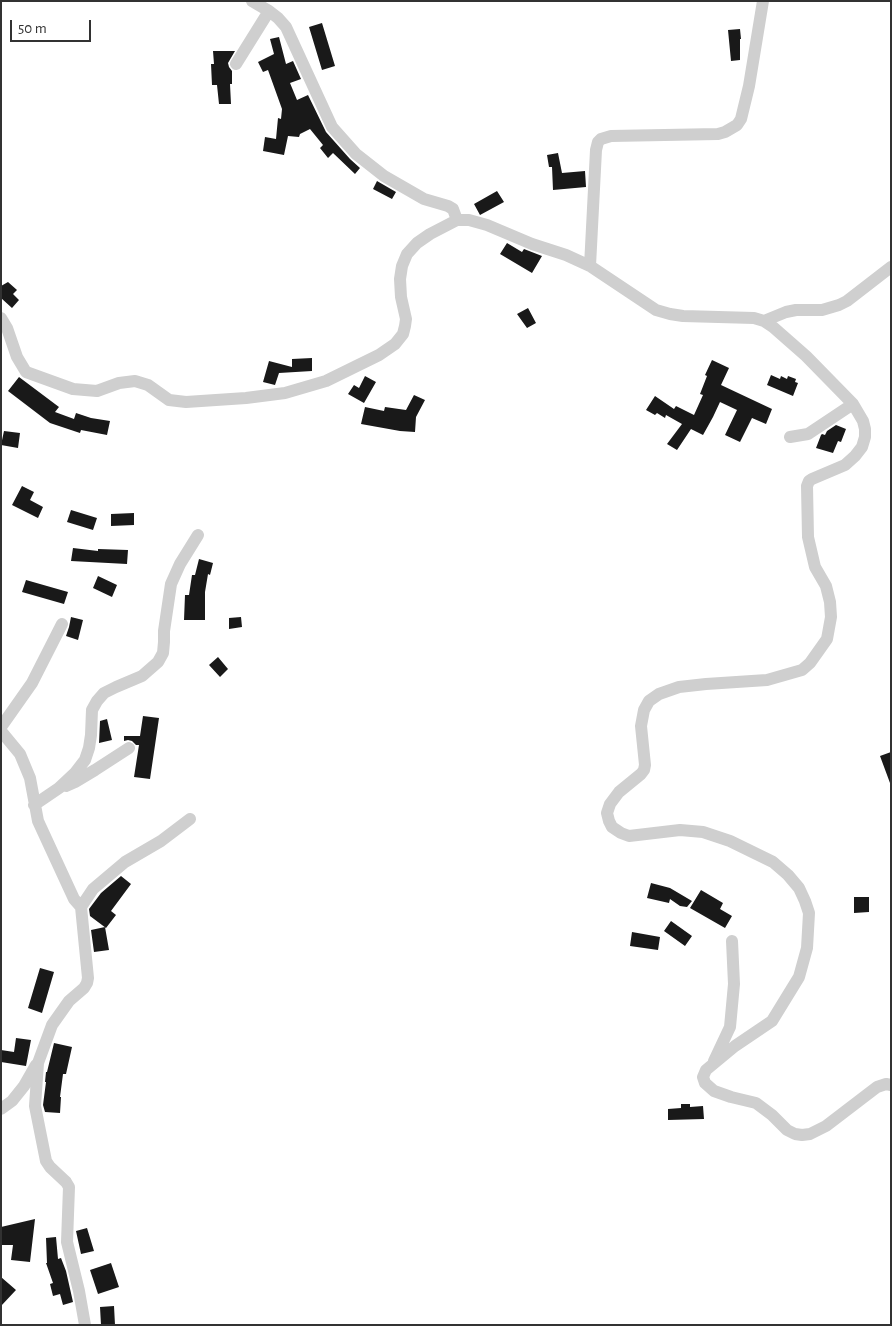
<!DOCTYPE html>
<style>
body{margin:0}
#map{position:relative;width:892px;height:1326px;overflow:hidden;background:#fff;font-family:"Alegreya Sans",sans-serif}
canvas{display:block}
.frame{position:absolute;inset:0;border:2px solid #323232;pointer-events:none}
.scale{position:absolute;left:10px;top:20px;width:81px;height:22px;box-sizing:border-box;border:2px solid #323232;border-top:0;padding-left:6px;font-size:15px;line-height:18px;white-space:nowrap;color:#323232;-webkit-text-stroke:4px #fff;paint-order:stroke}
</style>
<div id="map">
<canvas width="892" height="1326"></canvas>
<div class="frame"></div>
<div class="scale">50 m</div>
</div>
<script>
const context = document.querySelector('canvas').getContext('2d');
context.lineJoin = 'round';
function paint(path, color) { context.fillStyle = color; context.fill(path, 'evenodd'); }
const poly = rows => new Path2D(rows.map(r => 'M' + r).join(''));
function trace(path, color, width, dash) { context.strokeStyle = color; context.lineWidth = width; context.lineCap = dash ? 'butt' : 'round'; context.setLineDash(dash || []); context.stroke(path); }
paint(poly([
 [322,23,335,66,322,70,309,27],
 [740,29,741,39,740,39,740,60,731,61,728,30],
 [279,37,286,64,293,61,301,79,290,83,297,100,308,95,326,132,350,159,360,168,355,174,333,153,328,158,320,148,323,145,310,129,300,134,299,137,288,136,284,155,263,151,265,137,276,139,278,118,281,119,282,109,268,70,263,72,258,62,274,54,270,39],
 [213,51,235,51,228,63,229,67,232,71,232,84,230,84,231,104,219,104,217,85,212,85,211,64,214,64],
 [558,153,562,173,585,171,586,187,553,190,552,167,549,167,547,155],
 [377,181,396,192,392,199,373,189],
 [497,191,504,202,480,215,474,204],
 [507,243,522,252,524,249,542,256,532,273,500,254],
 [8,282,17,290,13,294,19,300,12,308,1,298,1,286],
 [528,308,536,323,527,328,517,314],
 [312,358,312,371,279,373,275,385,263,382,269,361,292,367,292,359],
 [712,360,729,368,721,385,772,409,766,424,752,418,740,442,725,435,737,410,720,402,713,417,703,435,691,429,677,450,667,444,682,424,666,415,665,418,657,413,655,415,646,410,655,396,674,409,676,406,694,415,703,395,700,394,707,376,705,375],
 [771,375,780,379,781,376,787,379,788,376,796,379,795,382,798,383,793,396,767,385],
 [365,376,376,382,364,403,348,394,354,385,359,388],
 [19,377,59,407,55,412,74,419,76,413,91,418,110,421,107,435,81,430,80,433,50,423,8,391],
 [414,395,425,400,416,417,415,432,400,431,361,424,365,407,384,411,385,407,406,410],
 [836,425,846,429,841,442,838,441,833,453,816,448,821,435,822,434,825,435,827,431],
 [4,431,20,433,18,448,1,445],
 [22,486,34,492,30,500,43,507,38,518,12,505],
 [71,510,97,518,93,530,67,522],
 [134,513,134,525,111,526,111,514],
 [73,548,98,551,98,549,128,550,127,564,71,561],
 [199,559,213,563,210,575,208,574,205,592,205,620,184,620,185,595,189,595,192,575,195,575],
 [98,576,117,585,112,597,93,588],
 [26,580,68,592,64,604,22,592],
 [71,617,83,620,78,640,66,636,69,627],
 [241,617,242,627,229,629,229,618],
 [218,657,228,669,220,677,209,665],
 [143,716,159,718,150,779,134,777,139,745,136,745,132,741,128,740,124,741,124,736,140,736],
 [107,719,112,740,99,743,100,721],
 [891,752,891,783,890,783,880,756],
 [121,876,131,884,111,911,116,915,106,928,90,916,89,909,101,893],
 [651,883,670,888,692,901,687,907,680,906,670,899,669,903,647,898],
 [701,890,723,903,720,909,732,916,725,928,690,908],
 [854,897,869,897,869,912,854,913],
 [671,921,692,936,685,946,664,931],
 [105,927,109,950,94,952,91,930],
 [632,932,660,937,658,950,630,946],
 [40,968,54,972,42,1013,28,1008],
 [16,1038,31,1040,26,1066,1,1062,1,1050,14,1052],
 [54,1043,72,1047,66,1074,63,1074,60,1097,61,1097,60,1113,45,1112,43,1105,46,1082,45,1082,46,1072,47,1072],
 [681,1104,690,1104,690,1107,703,1106,704,1119,668,1120,668,1109,681,1108],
 [35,1219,30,1262,11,1260,13,1245,1,1245,1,1227],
 [87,1228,94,1251,81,1254,76,1231],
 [56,1237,58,1259,61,1258,66,1271,73,1302,63,1305,60,1294,53,1296,50,1284,53,1283,46,1263,47,1263,46,1238],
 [111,1263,119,1287,98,1294,90,1270],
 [1,1277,16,1290,1,1306],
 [114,1306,115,1325,101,1325,100,1307]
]), '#191919');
trace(poly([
 [252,1,269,11,278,18,286,27,332,127,356,154,384,176,424,199,448,206,453,209,457,220],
 [236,64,269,11],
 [590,266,596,150,598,142,601,139,611,136,718,134,725,132,737,125,741,119,749,86,763,1],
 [1,318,7,328,17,357,26,372,73,389,97,391,119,383,135,381,148,385,169,400,186,402,246,398,285,393,326,381,379,355,395,344,403,334,405,326,406,319,401,297,400,279,402,266,407,254,417,243,430,234,457,220,469,220,487,225,532,244,566,255,590,266,656,310,670,314,683,316,754,318,764,321,773,327,806,356,853,404,863,421,865,429,865,437,862,447,855,456,845,465,812,479,809,481,807,486,808,537,815,567,826,586,830,602,831,617,827,639,810,663,802,670,767,680,706,684,679,687,659,694,649,701,644,710,641,726,645,765,644,770,641,774,619,792,610,804,607,813,609,821,612,827,621,833,629,836,680,830,703,832,730,841,773,862,788,875,799,888,805,901,809,913,807,948,799,977,772,1021,735,1046,706,1070,703,1077,705,1083,714,1091,731,1097,756,1103,772,1115,787,1130,795,1134,802,1135,810,1134,826,1126,877,1087,886,1084,891,1085],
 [764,321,786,312,796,310,822,310,839,305,847,301,891,267],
 [790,437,808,434,853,404],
 [1,727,32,683,62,624],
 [1,731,20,754,30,778,38,821,74,899,81,907,88,978,87,983,84,988,69,1001,52,1025,38,1063,35,1106,46,1161,50,1167,66,1182,69,1187,67,1242,79,1291,85,1325],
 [66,786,75,782,95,770,129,748],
 [34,805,59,788,75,773,85,760,89,748,91,735,92,710,97,701,104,693,116,687,142,676,158,662,163,653,164,642,164,631,171,584,180,564,198,535],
 [81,907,93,889,125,862,161,841,190,819],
 [714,1061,730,1027,734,984,732,941],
 [1,1109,12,1101,24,1086,36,1065]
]), '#cfcfcf', 12);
</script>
